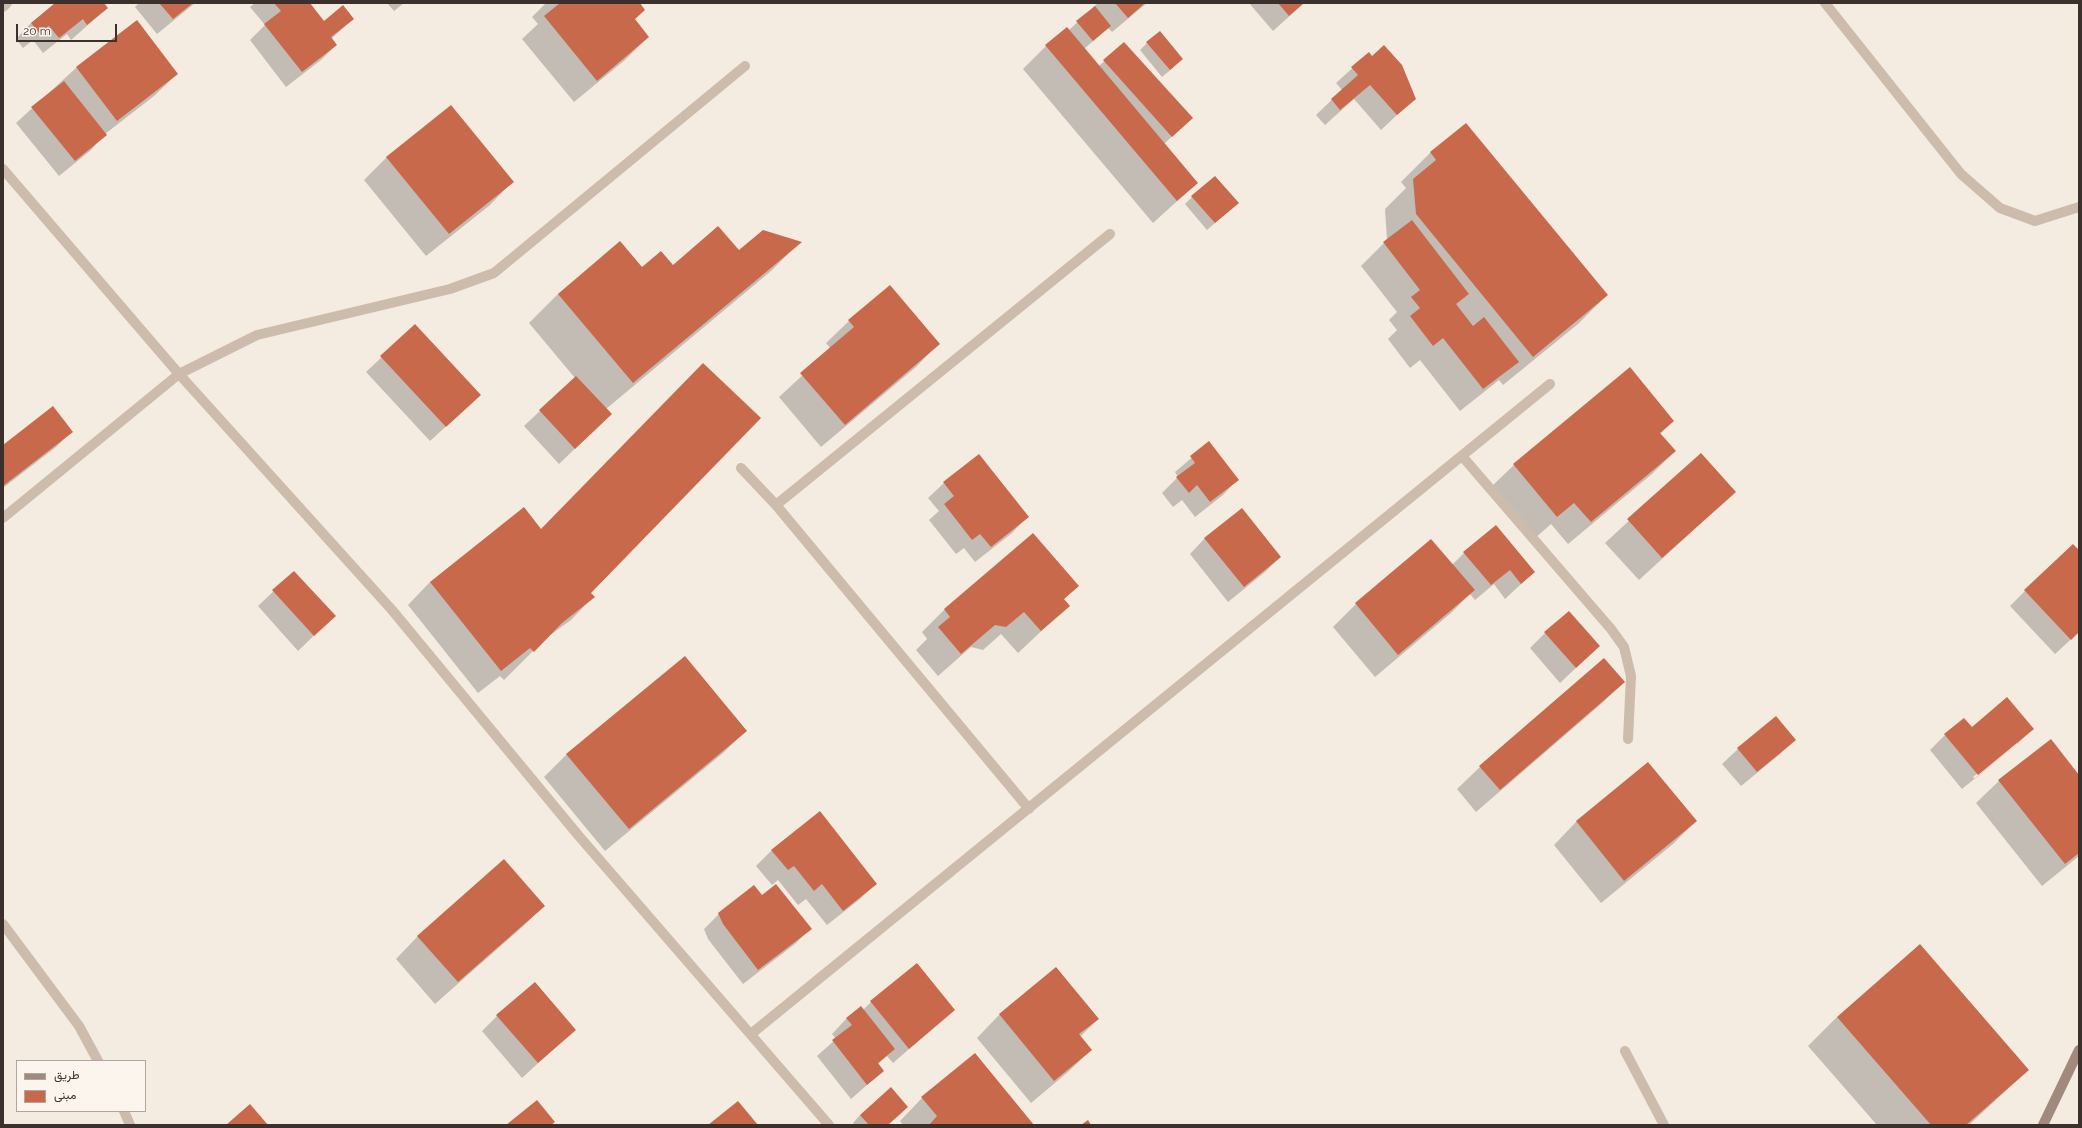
<!DOCTYPE html>
<meta charset="utf-8">
<style>
body{margin:0}
#map{position:relative;width:2082px;height:1128px;overflow:hidden;background:#f4ebe1;font-family:Raleway,Vazirmatn,sans-serif}
canvas{display:block}
.frame{position:absolute;inset:0;border:4px solid #3b302b;pointer-events:none}
.legend{position:absolute;left:16px;top:1060px;width:130px;height:52px;box-sizing:border-box;background:#fbf5ee;border:1px solid #aea6a0;margin:0;padding:5px 7px;list-style:none;font-size:12px;color:#3b302b}
.legend li{display:flex;align-items:center;gap:8px;height:20px}
.legend b{width:20px;border:1px solid #aea6a0}
.scale{position:absolute;left:16px;top:24px;width:101px;height:18px;box-sizing:border-box;border:2px solid #3b302b;border-top:0;padding-left:5px;font-size:12px;line-height:14px;white-space:nowrap;color:#3b302b;-webkit-text-stroke:3px #fbf5ee;paint-order:stroke}
</style>
<div id="map">
<canvas width="2082" height="1128"></canvas>
<div class="frame"></div>
<ul class="legend">
<li><b style="height:5px;background:#a18a7d"></b>طريق</li>
<li><b style="height:11px;background:#c8694b"></b>مبنى</li>
</ul>
<div class="scale">20 m</div>
</div>
<script>
const context = document.querySelector('canvas').getContext('2d');
context.lineJoin = 'round';
function paint(path, color) { context.fillStyle = color; context.fill(path, 'evenodd'); }
const poly = rows => new Path2D(rows.map(r => 'M' + r).join(''));
function trace(path, color, width, dash) { context.strokeStyle = color; context.lineWidth = width; context.lineCap = dash ? 'butt' : 'round'; context.setLineDash(dash || []); context.stroke(path); }
paint(poly([
 [57,3,103,3,107,8,71,40,67,34,43,53,33,40,23,48,16,39,31,23],
 [139,3,195,3,157,34,135,7],
 [255,3,309,3,323,22,353,19,331,39,336,45,321,60,286,87,250,40,265,25,250,7],
 [387,3,404,3,394,11],
 [546,3,639,3,634,20,648,37,625,60,574,102,522,39,538,24,532,17],
 [1098,3,1147,3,1112,32,1108,28,1084,49,1099,66,1124,43,1191,118,1164,144,1197,183,1153,223,1023,69,1046,46,1069,30],
 [1249,3,1304,3,1273,31],
 [137,21,177,74,154,96,105,134,91,150,59,176,16,123,76,68],
 [1147,43,1174,67,1162,77,1140,50],
 [1368,54,1414,99,1381,130,1354,99,1325,125,1316,115,1342,90,1336,83],
 [1466,124,1607,295,1578,324,1503,385,1499,380,1460,411,1420,360,1410,368,1388,339,1397,330,1389,320,1397,312,1361,266,1387,240,1385,209,1406,188,1401,182,1430,153],
 [387,157,512,182,490,205,426,256,364,180],
 [1192,197,1230,210,1207,230,1185,204],
 [620,242,642,268,673,266,739,252,800,242,771,271,606,409,611,414,559,464,524,426,575,378,529,323,558,294],
 [849,321,938,344,916,367,821,447,779,397,831,349,826,343],
 [415,326,464,410,430,441,366,372],
 [1673,421,1660,434,1675,451,1652,474,1568,544,1551,524,1534,539,1491,487,1514,465],
 [71,432,56,447,3,488,3,447],
 [1209,443,1238,479,1223,495,1195,517,1182,500,1173,507,1162,493,1178,477,1175,472],
 [1701,454,1735,492,1639,580,1605,543],
 [944,483,1027,517,1012,533,975,562,964,548,956,554,929,520,939,511,928,498],
 [541,531,587,596,593,597,571,620,546,638,504,680,500,676,478,693,408,605,430,582],
 [1033,534,1078,586,1063,600,1068,606,1018,653,1001,634,983,650,971,647,938,676,916,650,927,639,922,632,944,610],
 [1205,538,1280,557,1265,572,1228,602,1190,554],
 [1431,540,1452,565,1464,553,1534,572,1505,599,1494,584,1475,600,1470,594,1451,613,1375,677,1333,627,1356,604],
 [2079,551,2079,632,2055,654,2010,606,2025,591],
 [294,572,334,616,298,651,258,606],
 [1545,633,1599,646,1560,683,1530,648],
 [1604,659,1624,682,1601,704,1476,812,1457,789,1480,767],
 [1971,728,2032,729,2017,744,1962,789,1930,750,1945,735],
 [2017,741,2017,744,1975,779,1973,777],
 [746,731,723,753,605,851,544,777,567,754],
 [1795,740,1779,755,1741,786,1722,764,1738,749],
 [1648,763,1696,821,1673,844,1601,903,1554,845,1576,822],
 [2079,777,2079,856,2042,886,1976,803,1999,781],
 [772,850,875,884,860,899,827,925,806,899,798,905,778,880,772,885,756,866],
 [544,906,521,928,435,1004,396,959,418,936],
 [719,914,810,929,795,944,743,984,708,939,704,929],
 [1056,968,1098,1019,1080,1037,1091,1050,1068,1072,1031,1103,977,1038,999,1015],
 [871,1002,954,1010,893,1063,887,1056,878,1064,883,1071,851,1099,817,1056,836,1039,832,1034,847,1018,863,1010],
 [497,1016,574,1030,522,1078,482,1031],
 [1837,1017,2028,1070,1969,1125,1877,1125,1808,1046],
 [922,1098,1033,1125,903,1125,900,1121],
 [860,1115,887,1125,855,1125,853,1123]
]), '#0003');
paint(poly([
 [55,3,104,3,108,8,87,25,83,19,59,38,49,26,39,33,31,23],
 [159,3,193,3,173,19],
 [274,3,310,3,324,21,343,5,354,19,331,37,337,45,302,72,264,24,281,11],
 [560,3,640,3,645,10,635,19,649,37,597,81,544,16],
 [1115,3,1145,3,1128,18],
 [1278,3,1304,3,1289,16],
 [1095,6,1111,26,1093,41,1076,21],
 [137,20,178,74,117,121,76,67],
 [1067,27,1198,183,1177,201,1045,45],
 [1160,31,1183,59,1170,70,1146,42],
 [1124,42,1193,118,1172,137,1103,60],
 [1384,45,1402,65,1416,99,1397,115,1370,85,1340,110,1331,99,1358,75,1351,67,1369,52,1372,56],
 [64,81,107,135,75,161,31,107],
 [451,105,514,182,449,234,386,157],
 [1466,123,1608,295,1533,357,1416,214,1413,179,1436,160,1430,152],
 [1215,176,1239,203,1215,223,1191,196],
 [1412,220,1469,294,1456,304,1473,326,1484,317,1519,362,1483,389,1443,338,1433,346,1410,316,1420,308,1411,297,1420,290,1383,242],
 [718,226,739,250,763,230,802,242,633,383,558,294,620,241,642,267,661,251,673,265],
 [890,285,940,344,845,425,800,373,854,327,848,320],
 [415,324,481,395,446,427,380,356],
 [703,363,761,418,591,593,595,597,562,623,534,652,530,648,501,671,430,582,524,507,541,529],
 [1630,367,1674,421,1660,433,1676,451,1591,522,1574,503,1557,517,1513,464],
 [576,376,612,414,575,449,539,410],
 [53,406,73,432,3,486,3,445],
 [1209,441,1239,480,1210,502,1197,485,1189,493,1176,477,1195,463,1190,456],
 [1701,453,1736,492,1662,558,1627,519],
 [979,454,1029,517,991,547,980,534,972,540,944,504,954,496,943,482],
 [1242,508,1281,557,1244,587,1204,538],
 [1496,525,1535,572,1521,584,1510,570,1491,585,1463,552],
 [1033,533,1079,586,1064,599,1070,606,1041,631,1024,612,1006,627,995,625,961,654,938,627,950,617,944,609],
 [1431,539,1475,590,1398,655,1355,603],
 [2073,544,2079,550,2079,632,2071,640,2024,590],
 [294,571,336,616,314,636,272,590],
 [1569,611,1600,646,1576,668,1544,632],
 [685,656,747,731,629,829,566,754],
 [1604,658,1625,682,1500,790,1479,766],
 [2007,697,2034,729,1978,775,1944,734,1964,718,1972,727],
 [1776,716,1796,740,1757,772,1737,748],
 [2051,739,2079,775,2079,853,2065,864,1998,780],
 [1648,762,1697,821,1624,881,1576,821],
 [820,811,877,884,843,911,822,884,814,891,794,866,788,870,771,850],
 [504,859,545,906,458,982,417,936],
 [776,884,812,929,758,970,723,924,718,913,754,885,762,895],
 [1920,944,2029,1070,1966,1125,1931,1125,1837,1017],
 [917,963,955,1010,909,1049,870,1001],
 [1056,967,1099,1019,1079,1034,1092,1050,1054,1081,999,1014],
 [535,982,576,1030,538,1063,496,1015],
 [861,1006,895,1049,878,1063,884,1071,867,1085,832,1040,852,1025,846,1018],
 [975,1053,1034,1125,929,1125,937,1116,921,1097],
 [891,1087,908,1107,888,1125,869,1125,860,1115],
 [537,1100,555,1122,551,1125,506,1125],
 [738,1101,758,1125,708,1125],
 [250,1104,268,1125,226,1125],
 [1088,1120,1091,1125,1081,1125]
]), '#c8694b');
trace(poly([
 [1825,3,1961,174,2000,208,2035,221,2079,207],
 [3,7,7,3],
 [3,169,179,374,392,610,578,835,829,1125],
 [1462,456,1611,629,1624,647,1631,676,1628,739],
 [741,468,776,505,1029,809],
 [776,505,1110,234],
 [3,518,179,374,257,335,450,289,494,273,745,66],
 [3,924,79,1026,98,1061],
 [751,1034,1550,384],
 [1625,1051,1664,1125],
 [124,1111,130,1125]
]), '#cdbbac', 10);
trace(poly([
 [2043,1125,2079,1050]
]), '#a18a7d', 10);
</script>
